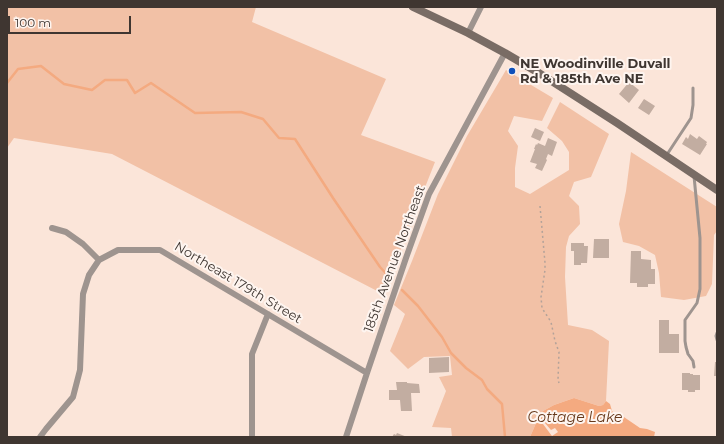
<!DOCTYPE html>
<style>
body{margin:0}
#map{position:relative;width:724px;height:444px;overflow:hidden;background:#fbe5d9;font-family:Montserrat,sans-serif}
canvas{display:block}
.frame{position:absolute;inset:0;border:8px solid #3f3631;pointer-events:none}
.scale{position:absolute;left:8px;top:16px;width:123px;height:18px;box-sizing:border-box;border:2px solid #3f3631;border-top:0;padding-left:5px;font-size:12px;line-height:14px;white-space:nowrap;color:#3f3631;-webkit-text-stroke:3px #fef5f0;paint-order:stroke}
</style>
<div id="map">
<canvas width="724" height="444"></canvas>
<div class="frame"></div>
<div class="scale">100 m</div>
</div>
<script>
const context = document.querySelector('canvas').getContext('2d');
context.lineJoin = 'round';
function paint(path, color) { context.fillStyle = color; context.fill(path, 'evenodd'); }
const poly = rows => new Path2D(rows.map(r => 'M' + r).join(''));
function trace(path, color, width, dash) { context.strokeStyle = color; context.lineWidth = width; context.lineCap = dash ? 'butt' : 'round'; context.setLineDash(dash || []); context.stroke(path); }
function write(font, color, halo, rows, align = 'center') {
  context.font = font + ' Montserrat,sans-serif'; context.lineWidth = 4; context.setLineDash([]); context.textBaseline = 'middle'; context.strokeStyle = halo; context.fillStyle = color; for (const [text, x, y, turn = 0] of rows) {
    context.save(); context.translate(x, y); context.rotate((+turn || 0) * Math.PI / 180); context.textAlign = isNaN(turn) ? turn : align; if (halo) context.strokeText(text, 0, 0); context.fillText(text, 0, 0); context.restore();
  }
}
paint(poly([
 [7,7,256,7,252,22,386,79,361,135,435,162,383,294,112,154,14,138,7,148],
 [506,70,553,98,542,121,514,116,508,131,518,146,515,168,515,187,530,194,569,170,569,152,562,141,547,128,560,102,609,134,591,177,574,182,569,196,579,206,580,224,569,236,566,247,565,277,568,325,592,330,609,341,606,401,603,405,599,406,574,398,554,405,543,411,540,414,530,437,452,437,451,428,432,427,446,391,439,377,452,375,450,356,424,357,408,369,390,351,405,314,394,305,412,261,438,194,467,136],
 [631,152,717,207,717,231,714,235,712,284,706,296,684,300,661,297,659,273,655,255,639,246,623,242,619,224,626,191]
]), '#f2c1a6');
paint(poly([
 [574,398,599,406,603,405,606,401,610,404,612,411,614,413,618,413,640,428,647,429,655,432,654,437,530,437,540,414,543,411,554,405]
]), '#f4aa80');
paint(poly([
 [536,420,544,422,551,430,555,428,558,432,552,436,543,424,535,421]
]), '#fbe5d9');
trace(poly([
 [7,83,18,69,41,66,64,84,92,90,105,80,127,80,135,93,151,83,195,113,241,112,263,119,279,138,295,139,333,198,380,267,392,280],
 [402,290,418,306,442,337,451,353,466,368,482,380,487,389,502,404,505,437]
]), '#f4aa80', 2.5);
paint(poly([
 [629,82,639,90,629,103,619,94],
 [644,99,655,106,649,115,638,108],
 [535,128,544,132,540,141,531,137],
 [690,134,697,139,699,136,707,142,706,144,707,144,700,155,682,144,686,137,688,139],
 [548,138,557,142,552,156,548,154,546,159,547,160,542,171,535,168,537,164,530,162,535,149,534,149,536,144,537,145,538,143,545,146],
 [594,239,609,239,609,258,593,258],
 [571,243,584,243,584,246,588,246,587,263,581,263,581,265,574,265,574,251,571,251],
 [631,251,641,251,641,259,651,260,651,269,655,269,655,284,648,284,648,287,637,287,637,283,630,283],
 [659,320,669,320,669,334,679,334,679,353,659,353],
 [449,357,449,372,429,373,429,358],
 [715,362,717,362,717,376,714,376],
 [682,373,690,373,690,374,693,374,693,375,700,375,700,390,695,390,695,392,688,392,688,390,682,390],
 [396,382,407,382,407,383,419,384,420,393,411,393,412,411,401,411,400,400,389,400,389,390,397,390],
 [397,433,407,437,392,437,394,434,396,435]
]), '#c2ada1');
trace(poly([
 [540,206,545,263,545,270,541,297,542,308,551,322,555,341,559,352,558,380,559,383]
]), '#b3a299', 1.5, [2, 3]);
trace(poly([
 [666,156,691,118,693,105,693,88],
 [694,176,700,238,700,289,697,303,685,320,685,341,686,347,688,354,693,361,694,367],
 [717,333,716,336,717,340]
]), '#9e948f', 3);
trace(poly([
 [468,33,481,7],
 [52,228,66,232,83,244,99,260,118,250,160,250,367,373],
 [40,437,46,429,73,397,80,370,83,294,89,275,99,260],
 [252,437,252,354,268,314],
 [346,437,367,373,406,258,429,194,505,53]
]), '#9e948f', 6);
trace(poly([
 [413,7,468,33,505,53,539,73,617,123,717,190]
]), '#796c65', 8);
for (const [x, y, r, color] of [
 [512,71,4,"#0e50bb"]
]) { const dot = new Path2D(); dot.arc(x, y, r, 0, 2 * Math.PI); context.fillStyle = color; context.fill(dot); trace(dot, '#fef5f0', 1.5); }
write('bold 13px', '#3f3631', '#fef5f0', [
 ["NE Woodinville Duvall",520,64],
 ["Rd & 185th Ave NE",520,79]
], 'left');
write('13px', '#3f3631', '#fef5f0', [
 ["185th Avenue Northeast",395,259,-70],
 ["Northeast 179th Street",238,283,31]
]);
write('italic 14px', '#67381a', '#fef5f0', [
 ["Cottage Lake",575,418]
]);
</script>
